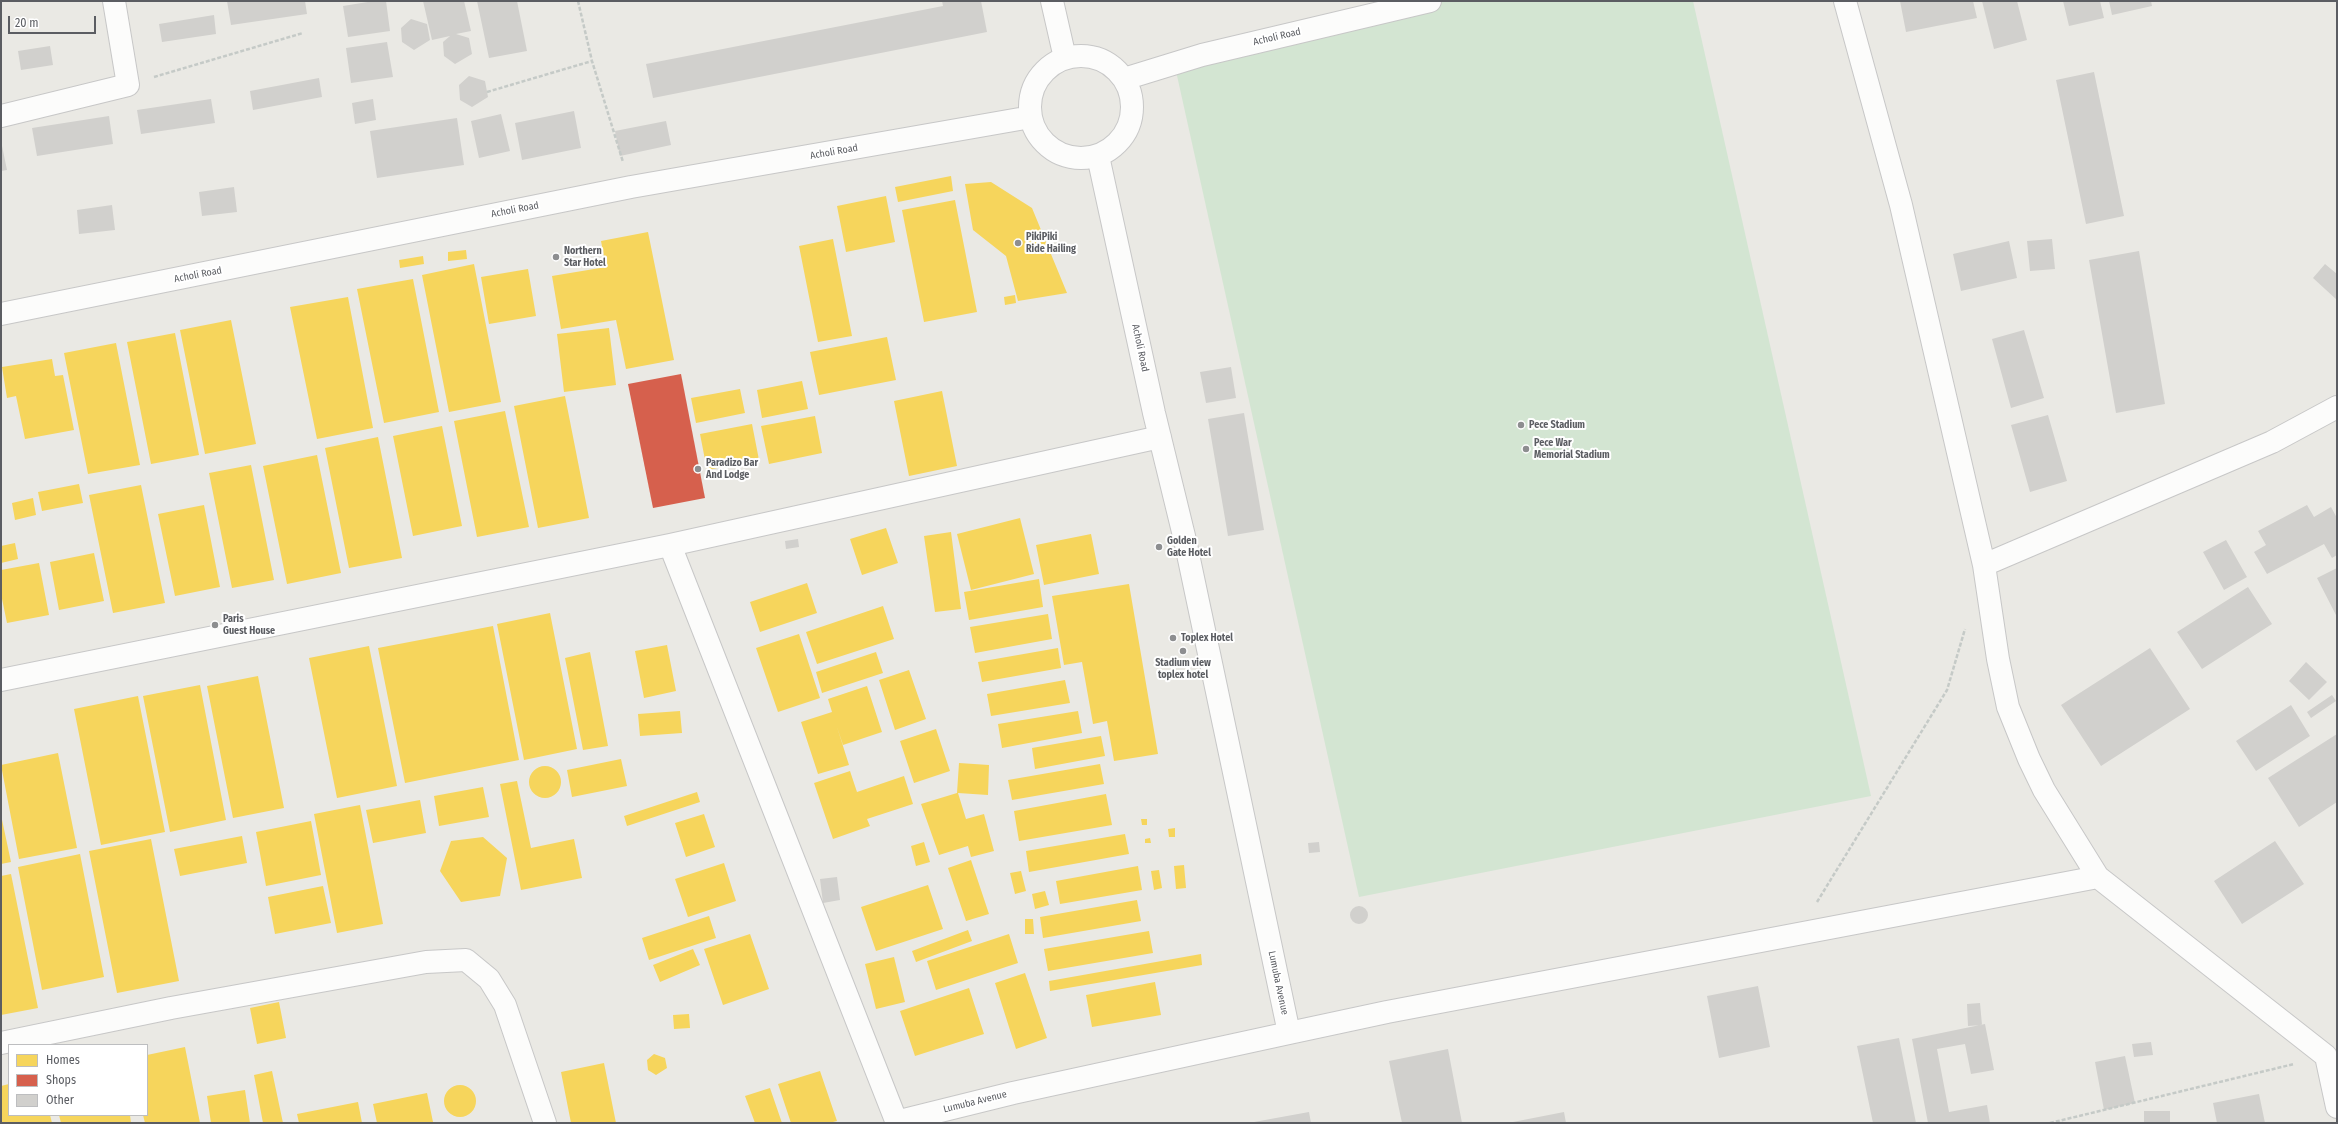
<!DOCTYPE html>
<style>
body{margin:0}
#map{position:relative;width:2338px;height:1124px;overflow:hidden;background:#eae9e4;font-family:"Fira Sans Condensed",sans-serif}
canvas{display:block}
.frame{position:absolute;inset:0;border:2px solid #5b5d62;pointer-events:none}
.legend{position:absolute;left:8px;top:1044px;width:140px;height:72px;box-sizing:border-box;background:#fff;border:1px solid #bdbec0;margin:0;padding:5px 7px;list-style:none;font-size:12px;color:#5b5d62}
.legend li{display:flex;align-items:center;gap:8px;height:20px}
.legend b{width:20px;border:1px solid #bdbec0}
.scale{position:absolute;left:8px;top:16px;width:88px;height:18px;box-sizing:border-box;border:2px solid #5b5d62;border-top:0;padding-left:5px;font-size:12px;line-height:14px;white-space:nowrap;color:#5b5d62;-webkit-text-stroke:3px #fff;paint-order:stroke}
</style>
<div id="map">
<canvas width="2338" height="1124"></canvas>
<div class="frame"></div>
<ul class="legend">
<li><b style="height:11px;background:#f6d55c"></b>Homes</li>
<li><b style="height:11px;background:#d6604d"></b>Shops</li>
<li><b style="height:11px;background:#d1d0cd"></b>Other</li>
</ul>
<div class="scale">20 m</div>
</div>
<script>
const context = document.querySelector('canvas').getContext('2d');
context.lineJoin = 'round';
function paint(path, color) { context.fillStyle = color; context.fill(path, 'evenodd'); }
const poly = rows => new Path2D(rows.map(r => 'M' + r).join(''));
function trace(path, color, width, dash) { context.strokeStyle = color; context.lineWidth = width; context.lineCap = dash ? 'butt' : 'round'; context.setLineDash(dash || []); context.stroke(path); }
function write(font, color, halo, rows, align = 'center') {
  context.font = font + ' "Fira Sans Condensed",sans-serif'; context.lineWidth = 4; context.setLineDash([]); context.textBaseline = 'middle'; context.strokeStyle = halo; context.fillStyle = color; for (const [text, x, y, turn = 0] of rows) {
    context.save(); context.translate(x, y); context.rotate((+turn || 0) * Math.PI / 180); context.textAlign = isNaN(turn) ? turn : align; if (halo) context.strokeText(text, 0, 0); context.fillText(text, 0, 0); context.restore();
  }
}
paint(poly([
 [1426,1,1693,1,1871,796,1359,897,1172,53]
]), '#d3e5d2');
paint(poly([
 [951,176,953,191,898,202,895,187],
 [991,182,1032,208,1067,293,1018,301,1006,256,973,230,965,184],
 [886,196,895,242,846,252,837,206],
 [955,200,977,312,924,322,902,210],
 [648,232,674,360,626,369,616,320,561,329,552,276,606,267,601,241],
 [833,239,852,336,818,342,799,246],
 [466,250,467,259,448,261,448,252],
 [423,256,424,264,400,268,399,260],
 [474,264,501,402,449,412,422,275],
 [528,269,536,316,489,324,481,277],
 [413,279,439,412,384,423,357,289],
 [1015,295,1016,303,1005,305,1004,297],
 [348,297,373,428,317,439,290,307],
 [231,320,256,444,205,454,180,330],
 [609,328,616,385,564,392,557,334],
 [175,333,199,455,151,464,127,342],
 [887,337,896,380,819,395,810,352],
 [116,343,140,465,88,474,64,353],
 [52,359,55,376,63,375,74,430,25,439,16,396,7,398,2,367],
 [802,381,808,409,762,418,757,390],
 [740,389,745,413,696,423,691,398],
 [942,391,957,466,909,476,894,401],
 [565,396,589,518,538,528,514,406],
 [505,411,529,527,477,537,454,421],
 [815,416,822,453,769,464,761,426],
 [752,424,759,460,707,470,700,434],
 [442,426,462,526,413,536,393,436],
 [378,437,402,558,349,568,325,448],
 [317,455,341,573,287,584,263,466],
 [251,465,274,580,232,588,209,473],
 [79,484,83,503,42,511,38,492],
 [141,485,165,603,113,613,89,495],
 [33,498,36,515,15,520,12,503],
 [204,505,220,587,175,596,158,514],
 [1020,518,1034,574,971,590,957,534],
 [886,528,898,563,862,575,850,539],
 [951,532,961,609,935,612,924,536],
 [1091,534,1099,574,1044,585,1036,545],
 [15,543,18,559,1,563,1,546],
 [94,553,104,601,59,610,50,562],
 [39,563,49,615,7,623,1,594,1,570],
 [1039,579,1043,607,969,620,964,592],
 [807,583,817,613,760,632,750,602],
 [1129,584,1158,754,1114,761,1107,721,1093,724,1082,662,1064,665,1052,596],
 [883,606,894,639,817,664,806,632],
 [550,613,577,749,524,760,497,624],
 [1048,614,1052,639,975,653,970,627],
 [493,626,519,760,405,783,378,648],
 [799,634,820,698,778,712,756,648],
 [667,645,676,691,644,698,635,651],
 [369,646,397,786,337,798,309,658],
 [1058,648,1061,668,982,682,978,662],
 [590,652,608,746,583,750,565,658],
 [876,652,883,673,822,693,816,672],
 [909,670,926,719,895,730,879,680],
 [258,676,284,808,233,818,207,686],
 [1065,680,1070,703,991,716,987,694],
 [200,685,226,820,170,832,143,696],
 [867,686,882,732,843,745,837,727,849,765,818,774,801,722,832,712,828,699],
 [138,696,165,832,101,845,74,709],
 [680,711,682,733,640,736,638,714],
 [1078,711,1082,733,1002,748,998,724],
 [936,729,950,771,914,783,900,741],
 [1101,736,1105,756,1035,769,1032,748],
 [58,753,77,848,19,859,1,765],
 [621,759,627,786,572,797,567,770],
 [959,763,989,765,988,795,958,793,966,819,984,814,994,851,971,857,968,846,939,855,921,804,957,793],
 [1100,764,1104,784,1012,800,1008,780],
 '529 782a16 16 0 1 1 32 0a16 16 0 1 1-32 0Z',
 [850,771,857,792,904,776,913,804,867,819,870,826,833,839,814,783],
 [517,781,531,848,574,839,582,878,521,890,500,784],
 [483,787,489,817,439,826,434,796],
 [697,792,700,802,627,826,624,816],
 [1106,794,1112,825,1019,841,1014,811],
 [420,800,426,833,373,843,366,810],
 [360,805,383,924,337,933,314,814],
 [704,814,715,847,686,857,675,823],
 [1,815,11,862,1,864],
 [1141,819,1147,819,1147,825,1142,825],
 [311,821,321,875,266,886,256,832],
 [1175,828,1175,837,1169,837,1168,829],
 [1125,834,1129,854,1029,872,1026,851],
 [242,836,247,863,180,876,174,849],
 [483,837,507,858,500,896,461,902,440,871,451,841],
 [1150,838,1151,843,1145,843,1145,839],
 [151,839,179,981,117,993,89,851],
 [924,842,930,862,916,866,911,846],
 [80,854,104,977,42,990,18,867],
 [971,860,989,914,966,921,948,868],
 [724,863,736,901,688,917,675,879],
 [1184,865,1186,888,1176,889,1174,866],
 [1138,866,1142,890,1060,904,1056,881],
 [1159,870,1162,888,1154,890,1151,871],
 [1021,871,1026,891,1015,894,1010,873],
 [11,874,38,1008,1,1015,1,876],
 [928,885,943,929,876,951,861,907],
 [323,886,331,923,275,934,268,897],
 [1045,891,1049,905,1035,909,1032,894],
 [1137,900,1141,921,1043,938,1040,917],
 [709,916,716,938,649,960,642,938],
 [1025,919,1033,919,1034,934,1025,934],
 [968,930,972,941,916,962,912,951],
 [1149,931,1153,953,1048,971,1044,949],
 [750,934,769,989,723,1005,704,949],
 [1009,934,1018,963,936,990,927,961],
 [693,949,700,965,660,982,653,965],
 [1201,954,1202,965,1050,991,1049,981],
 [894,957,905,1002,876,1009,865,964],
 [1025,973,1047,1038,1016,1049,995,983],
 [1155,982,1161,1015,1092,1027,1086,995],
 [969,988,984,1034,915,1056,900,1011],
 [279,1002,286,1038,257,1044,250,1008],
 [689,1014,690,1028,674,1029,673,1015],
 [185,1047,200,1123,145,1123,143,1115,147,1115,147,1055],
 [654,1054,665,1058,667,1068,656,1075,648,1070,647,1060],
 [604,1063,616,1123,571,1123,561,1072],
 [272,1071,283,1123,263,1123,254,1075],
 [820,1071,837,1121,829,1123,791,1123,778,1084],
 [9,1084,9,1115,50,1115,52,1123,1,1123,1,1086],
 '444 1101a16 16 0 1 1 32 0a16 16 0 1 1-32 0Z',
 [770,1088,782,1123,755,1123,745,1096],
 [245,1090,250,1123,211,1123,207,1096],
 [427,1093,433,1122,377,1123,373,1104],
 [358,1102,362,1123,299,1123,297,1114],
 [59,1115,130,1115,131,1123,61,1123]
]), '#f6d55c');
paint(poly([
 [681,374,705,498,653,508,628,384]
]), '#d6604d');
paint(poly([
 [227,1,305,1,307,14,231,25],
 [374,1,386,1,390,31,348,37,343,6],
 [423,1,464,1,471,31,456,34,469,38,472,54,455,64,444,56,443,42,450,36,432,40],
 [477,1,517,1,527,51,489,58],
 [942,1,981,1,987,32,653,98,646,64,943,6],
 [1900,1,1973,1,1977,18,1906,32],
 [1982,1,2017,1,2027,40,1994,49],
 [2063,1,2100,1,2104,18,2069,26],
 [2109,1,2151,1,2152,6,2112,15],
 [214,15,216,34,162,42,159,24],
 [411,19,427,24,430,40,414,50,402,42,401,28],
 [387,42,393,77,351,83,346,48],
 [50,46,53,65,21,70,18,51],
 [2094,72,2124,216,2086,224,2056,80],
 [469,76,485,81,488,97,472,107,460,100,459,85],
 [319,78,322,97,253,110,250,91],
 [211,99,215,123,141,134,137,110],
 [373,99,376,120,355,124,352,103],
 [574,111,581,148,522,160,515,123],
 [501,114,510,151,479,158,471,121],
 [109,116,113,144,37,156,32,128],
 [457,118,464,165,377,178,370,131],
 [666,121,671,145,620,156,615,131],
 [1,141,7,170,1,171],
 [234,187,237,212,202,216,199,192],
 [112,205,115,230,79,234,77,210],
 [2052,239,2055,269,2030,271,2027,241],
 [2009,241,2017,278,1961,291,1953,254],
 [2139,251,2165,404,2116,413,2089,260],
 [2325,264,2337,274,2337,300,2313,278],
 [2024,330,2044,398,2011,408,1992,339],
 [1231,367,1236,398,1206,403,1200,372],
 [1244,413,1264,530,1228,536,1208,419],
 [2048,415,2067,481,2030,492,2011,425],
 [2307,505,2314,517,2331,507,2337,518,2337,555,2332,558,2324,544,2267,574,2254,552,2266,545,2258,531],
 [798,539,799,547,786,549,785,541],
 [2226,540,2247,577,2224,590,2203,552],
 [2337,568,2337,617,2317,578],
 [2248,587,2272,624,2202,669,2177,632],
 [2150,648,2190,709,2101,766,2061,705],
 [2306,662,2327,682,2309,700,2289,681],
 [2332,695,2336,701,2311,718,2307,712],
 [2291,705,2310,736,2256,771,2236,741],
 [2337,734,2337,802,2299,827,2268,778],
 [2275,841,2304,884,2242,924,2214,881],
 [1319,842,1320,852,1309,853,1308,843],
 [837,877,840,900,823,903,820,879],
 '1350 915a9 9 0 1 1 18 0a9 9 0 1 1-18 0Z',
 [1758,986,1770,1047,1719,1058,1707,996],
 [1980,1003,1982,1025,1968,1026,1967,1004],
 [1985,1024,1994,1070,1971,1074,1965,1044,1937,1049,1949,1112,1987,1105,1990,1123,1928,1123,1912,1039],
 [1899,1038,1916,1123,1873,1123,1857,1046],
 [2151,1042,2153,1055,2134,1057,2132,1044],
 [1448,1049,1462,1123,1402,1123,1389,1061],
 [2125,1056,2135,1103,2104,1110,2095,1062],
 [2259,1094,2265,1123,2217,1123,2213,1103],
 [2144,1111,2170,1111,2170,1123,2144,1123],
 [1309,1112,1311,1123,1254,1123,1254,1122],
 [1564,1112,1566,1123,1513,1123,1513,1122]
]), '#d1d0cd');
const street = poly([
 [1052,1,1065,58],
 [1845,1,1901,205,1984,565,1998,659,2008,707,2029,759,2044,790,2098,877,2326,1056,2337,1107],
 '1030 107a51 51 0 1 1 102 0a51 51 0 1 1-102 0Z',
 [1124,79,1202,55,1430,1],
 [1,116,128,85,114,1],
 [1,314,631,187,1031,117],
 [670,545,897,1123],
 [1984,565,2272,442,2337,407],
 [1,680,670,545,1160,437],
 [1289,1033,1387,1012,2098,877],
 [1,1043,171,1008,426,962,466,960,489,979,505,1005,545,1123],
 [896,1122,1013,1093,1289,1033,1185,540,1154,413,1098,156]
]);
trace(street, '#c7c7c7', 24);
trace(poly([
 [578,1,592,61,623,162],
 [154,77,303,33],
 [487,92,592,61],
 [1817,902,1947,690,1965,629],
 [2050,1123,2294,1064]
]), '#c5cac7', 2.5, [4, 2]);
trace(street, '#fcfcfb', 22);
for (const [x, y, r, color] of [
 [1018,243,4,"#8d8e90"],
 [556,257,4,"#8d8e90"],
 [1521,425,4,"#8d8e90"],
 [1526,449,4,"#8d8e90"],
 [698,469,4,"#8d8e90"],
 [1159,547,4,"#8d8e90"],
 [215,625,4,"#8d8e90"],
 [1173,638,4,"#8d8e90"],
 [1183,651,4,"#8d8e90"]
]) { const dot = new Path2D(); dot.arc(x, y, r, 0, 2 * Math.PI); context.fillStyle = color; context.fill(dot); trace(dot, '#fff', 1.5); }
write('10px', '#5b5d62', '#fff', [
 ["Acholi Road",1277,37,-13],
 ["Acholi Road",834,152,-10],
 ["Acholi Road",515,210,-11],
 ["Acholi Road",198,275,-11],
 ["Acholi Road",1140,348,78],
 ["Lumuba Avenue",1278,983,78],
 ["Lumuba Avenue",975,1102,-14]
]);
write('bold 10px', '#5b5d62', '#fff', [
 ["PikiPiki",1026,237],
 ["Ride Hailing",1026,249],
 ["Northern",564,251],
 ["Star Hotel",564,263],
 ["Pece Stadium",1529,425],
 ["Pece War",1534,443],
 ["Memorial Stadium",1534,455],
 ["Paradizo Bar",706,463],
 ["And Lodge",706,475],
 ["Golden",1167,541],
 ["Gate Hotel",1167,553],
 ["Paris",223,619],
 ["Guest House",223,631],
 ["Toplex Hotel",1181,638],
 ["Stadium view",1183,663,"center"],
 ["toplex hotel",1183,675,"center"]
], 'left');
</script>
